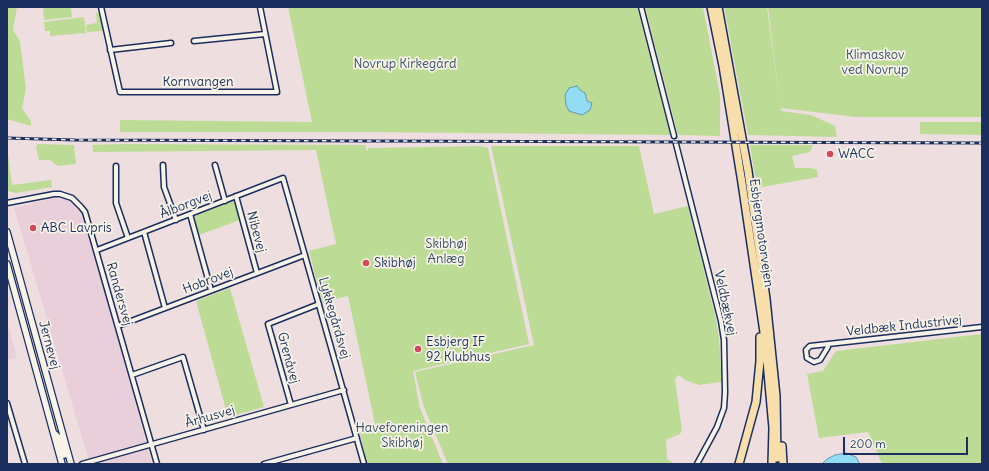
<!DOCTYPE html>
<meta charset="utf-8">
<style>
body{margin:0}
#map{position:relative;width:989px;height:471px;overflow:hidden;background:#efdee0;font-family:Delius,sans-serif}
canvas{display:block}
.frame{position:absolute;inset:0;border:8px solid #1b2f5e;pointer-events:none}
.scale{position:absolute;left:843px;top:437px;width:125px;height:18px;box-sizing:border-box;border:2px solid #1b2f5e;border-top:0;padding-left:5px;font-size:12px;line-height:14px;white-space:nowrap;color:#1b2f5e;-webkit-text-stroke:3px #f7f3e8;paint-order:stroke}
</style>
<div id="map">
<canvas width="989" height="471"></canvas>
<div class="frame"></div>
<div class="scale">200 m</div>
</div>
<script>
const context = document.querySelector('canvas').getContext('2d');
context.lineJoin = 'round';
function paint(path, color) { context.fillStyle = color; context.fill(path, 'evenodd'); }
const poly = rows => new Path2D(rows.map(r => 'M' + r).join(''));
function trace(path, color, width, dash) { context.strokeStyle = color; context.lineWidth = width; context.lineCap = dash ? 'butt' : 'round'; context.setLineDash(dash || []); context.stroke(path); }
function write(font, color, halo, rows, align = 'center') {
  context.font = font + ' Delius,sans-serif'; context.lineWidth = 3.5; context.setLineDash([]); context.textBaseline = 'middle'; context.strokeStyle = halo; context.fillStyle = color; for (const [text, x, y, turn = 0] of rows) {
    context.save(); context.translate(x, y); context.rotate((+turn || 0) * Math.PI / 180); context.textAlign = isNaN(turn) ? turn : align; if (halo) context.strokeText(text, 0, 0); context.fillText(text, 0, 0); context.restore();
  }
}
paint(poly([
 [53,198,65,198,72,202,83,213,152,464,90,464,14,208],
 [7,321,17,358,7,360]
]), '#e9cfda');
paint(poly([
 [7,7,17,7,13,30,20,41,26,89,22,108,31,121,31,126,7,119],
 [43,7,71,7,72,17,44,20],
 [288,7,637,7,670,135,362,132,120,132,120,120,312,122],
 [645,7,703,7,720,95,720,136,678,135],
 [724,7,767,7,780,104,768,7,982,7,982,117,855,117,781,108,781,111,811,115,835,126,837,137,748,135],
 [96,13,99,13,103,31,87,32,86,25,97,23],
 [84,17,86,33,50,36,50,31,45,31,44,22],
 [920,122,982,122,982,135,920,134],
 [38,144,74,145,76,164,58,166,50,160,39,160,36,146],
 [120,144,365,145,367,151,369,148,480,146,488,148,529,344,413,371,420,408,443,464,367,464,360,432,376,429,348,296,322,302,309,251,336,244,316,150,93,152,92,145],
 [7,145,12,185,51,180,52,187,16,193,7,191],
 [750,145,813,145,810,152,792,156,795,168,811,168,817,170,818,177,757,188],
 [491,146,639,146,654,214,688,206,716,319,719,338,722,382,699,385,685,380,679,375,675,379,682,430,680,434,666,440,667,459,675,464,448,464,423,405,415,372,534,345],
 [232,201,235,203,240,220,199,235,194,218,195,216],
 [230,288,264,407,228,417,196,301],
 [982,334,982,464,882,464,868,432,819,438,807,374,823,371,836,351]
]), '#bcdc95');
const water = poly([
 [577,86,580,90,585,93,587,101,592,103,590,110,582,115,569,111,566,105,565,95,569,88,577,86],
 [846,453,856,457,860,464,822,464,827,459,835,455,846,453]
]);
paint(water, '#92ddf3');
trace(water, '#6297b7', 1);
const street = poly([
 [101,7,120,92,277,92,260,7],
 [641,7,674,136],
 [194,41,265,34],
 [110,50,171,43],
 [676,144,721,321,724,340,725,392,724,408,717,427,697,464],
 [163,165,164,187,176,220],
 [215,165,225,201],
 [116,166,116,203,128,238],
 [236,196,257,273],
 [7,203,54,194,60,194,72,198,81,207,85,212,157,464],
 [190,214,211,290],
 [144,232,165,308],
 [97,250,283,178,364,464],
 [118,326,305,255],
 [828,344,828,347,820,360,814,362,807,358,806,350,810,346,982,327],
 [132,375,183,357,204,430],
 [7,403,25,464],
 [291,405,268,324,319,304],
 [82,464,344,390],
 [264,464,357,438]
]);
const secondary = poly([
 [7,232,71,464],
 [7,264,62,464],
 [55,434,60,439,64,455]
]);
const highway = poly([
 [711,7,723,66,742,183,765,339,773,428,772,464],
 [718,7,748,171,766,299,776,396,777,458],
 [782,446,783,464],
 [739,464,756,402,760,361,760,337]
]);
trace(street, '#1b2f5e', 7);
trace(secondary, '#1b2f5e', 8);
trace(highway, '#1b2f5e', 10);
trace(street, '#f7f3e8', 4);
trace(secondary, '#f7f3e8', 5.5);
trace(highway, '#f8deab', 7);
const rail = poly([
 [7,138,75,140,982,143]
]);
trace(rail, '#1b2f5e', 3);
trace(rail, '#f7f3e8', 1.5, [4.5]);
for (const [x, y, r, color] of [
 [830,154,4,"#d1495b"],
 [33,228,4,"#d1495b"],
 [366,263,4,"#d1495b"],
 [418,349,4,"#d1495b"]
]) { const dot = new Path2D(); dot.arc(x, y, r, 0, 2 * Math.PI); context.fillStyle = color; context.fill(dot); trace(dot, '#f7f3e8', 1.5); }
write('13px', '#3b5269', '#f7f3e8', [
 ["Klimaskov",875,55],
 ["ved Novrup",875,70],
 ["Novrup Kirkegård",405,64],
 ["Skibhøj",446,244],
 ["Anlæg",446,259],
 ["Haveforeningen",402,428],
 ["Skibhøj",402,443]
]);
write('13px', '#1b2f5e', '#f7f3e8', [
 ["Kornvangen",198,82],
 ["Ålborgvej",186,205,-21],
 ["Nibevej",256,232,75],
 ["Esbjergmotorvejen",761,233,82],
 ["Hobrovej",208,281,-21],
 ["Randersvej",119,294,74],
 ["Veldbækvej",725,303,78],
 ["Lykkegårdsvej",334,318,74],
 ["Veldbæk Industrivej",904,326,-6],
 ["Jernevej",49,345,75],
 ["Grenåvej",288,358,75],
 ["Århusvej",210,417,-16]
]);
write('13px', '#1b2f5e', '#f7f3e8', [
 ["WACC",838,154],
 ["ABC Lavpris",41,228],
 ["Skibhøj",374,263],
 ["Esbjerg IF",426,342],
 ["92 Klubhus",426,357]
], 'left');
</script>
